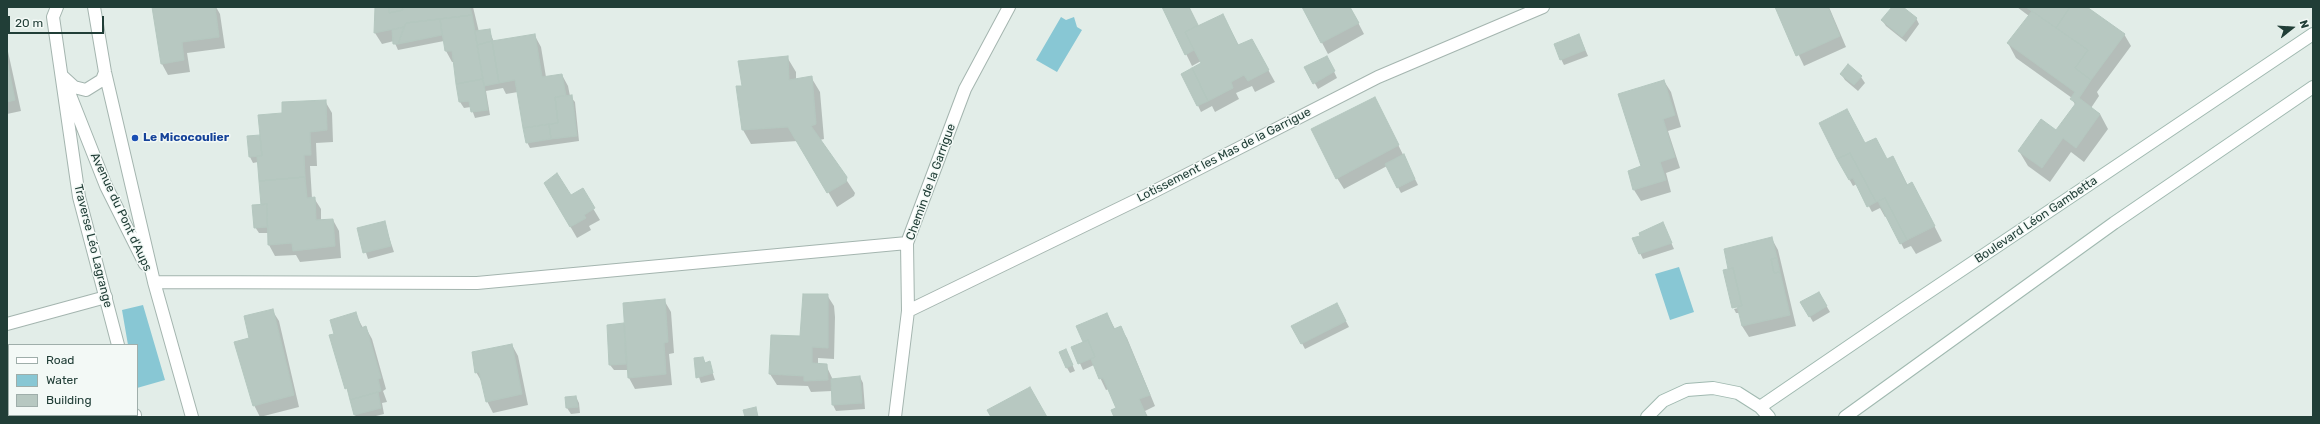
<!DOCTYPE html>
<meta charset="utf-8">
<style>
body{margin:0}
#map{position:relative;width:2320px;height:424px;overflow:hidden;background:#e2ede8;font-family:Rubik,sans-serif}
canvas{display:block}
.frame{position:absolute;inset:0;border:8px solid #213e37;pointer-events:none}
.legend{position:absolute;left:8px;top:344px;width:130px;height:72px;box-sizing:border-box;background:#f3f9f6;border:1px solid #9faeaa;margin:0;padding:5px 7px;list-style:none;font-size:12px;color:#213e37}
.legend li{display:flex;align-items:center;gap:8px;height:20px}
.legend b{width:20px;border:1px solid #9faeaa}
.north{position:absolute;left:2272px;top:8px;width:40px;height:40px;-webkit-text-stroke:3px #f3f9f6;paint-order:stroke;rotate:73deg;font-size:11px;font-weight:700;line-height:16px;text-align:center;color:#213e37}
.north::after{content:'';display:block;margin:auto;width:14px;height:18px;background:#213e37;clip-path:polygon(50% 0,100% 100%,50% 72%,0 100%)}
.scale{position:absolute;left:8px;top:16px;width:96px;height:18px;box-sizing:border-box;border:2px solid #213e37;border-top:0;padding-left:5px;font-size:12px;line-height:14px;white-space:nowrap;color:#213e37;-webkit-text-stroke:3px #f3f9f6;paint-order:stroke}
</style>
<div id="map">
<canvas width="2320" height="424"></canvas>
<div class="frame"></div>
<ul class="legend">
<li><b style="height:5px;background:#fff"></b>Road</li>
<li><b style="height:11px;background:#88c7d4"></b>Water</li>
<li><b style="height:11px;background:#b7c8c1"></b>Building</li>
</ul>
<div class="north">N</div>
<div class="scale">20 m</div>
</div>
<script>
const context = document.querySelector('canvas').getContext('2d');
context.lineJoin = 'round';
function paint(path, color) { context.fillStyle = color; context.fill(path, 'evenodd'); }
const poly = rows => new Path2D(rows.map(r => 'M' + r).join(''));
function trace(path, color, width, dash) { context.strokeStyle = color; context.lineWidth = width; context.lineCap = dash ? 'butt' : 'round'; context.setLineDash(dash || []); context.stroke(path); }
function write(font, color, halo, rows, align = 'center') {
  context.font = font + ' Rubik,sans-serif'; context.lineWidth = 3; context.setLineDash([]); context.textBaseline = 'middle'; context.strokeStyle = halo; context.fillStyle = color; for (const [text, x, y, turn = 0] of rows) {
    context.save(); context.translate(x, y); context.rotate((+turn || 0) * Math.PI / 180); context.textAlign = isNaN(turn) ? turn : align; if (halo) context.strokeText(text, 0, 0); context.fillText(text, 0, 0); context.restore();
  }
}
paint(poly([
 [1061,17,1066,20,1074,17,1077,27,1082,30,1057,72,1036,60],
 [1679,267,1694,312,1670,320,1655,274],
 [143,305,165,380,137,388,137,345,128,345,122,310]
]), '#88c7d4');
paint(poly([
 [153,7,216,7,220,14,225,48,187,53,190,72,168,75,162,64],
 [376,7,473,7,479,32,489,30,494,42,535,36,541,47,546,77,562,75,568,86,570,96,575,102,579,141,530,148,527,142,518,92,506,94,503,88,486,91,490,115,475,118,471,107,464,108,460,102,454,62,452,62,446,51,444,41,398,50,394,41,382,44,375,33],
 [1163,7,1189,7,1198,26,1223,15,1239,46,1258,52,1275,82,1255,92,1252,86,1236,93,1239,99,1215,112,1212,106,1201,112,1183,74,1202,64,1201,61,1192,66],
 [1303,7,1350,7,1364,34,1328,54],
 [1776,7,1829,7,1846,47,1804,66],
 [1893,7,1902,7,1916,18,1919,24,1906,42,1886,26,1882,20],
 [2017,7,2086,7,2124,34,2131,46,2097,92,2099,96,2091,108,2100,114,2108,129,2084,162,2071,152,2050,182,2028,166,2019,151,2057,132,2075,105,2072,98,2016,58,2008,43,2029,16],
 [1579,35,1588,56,1564,65,1561,59],
 [7,47,21,111,7,114],
 [787,57,796,72,796,80,811,77,820,92,824,139,820,140,855,193,854,196,837,207,798,141,751,144,743,130,743,87],
 [1330,63,1337,78,1318,89,1306,67],
 [1841,74,1861,77,1865,83,1858,91,1845,80],
 [1664,81,1671,92,1681,127,1668,131,1680,168,1666,173,1671,192,1641,201,1634,190,1629,172,1643,167],
 [1375,98,1418,185,1401,193,1387,166,1344,189,1337,178],
 [325,101,332,113,333,142,316,143,317,166,310,166,312,198,314,198,321,209,321,221,333,220,339,231,341,258,300,262,296,255,275,256,269,245,269,233,259,233,255,227,262,206,258,162,253,163,250,157,259,136,283,114],
 [1865,144,1901,172,1908,186,1920,198,1942,241,1916,254,1911,246,1904,249,1887,216,1885,217,1880,208,1872,212,1857,184,1853,186,1838,159],
 [545,183,570,196,582,190,600,220,589,226,591,230,577,238],
 [384,222,394,252,368,259,358,228],
 [1663,224,1674,249,1643,259,1640,253,1641,236],
 [1772,239,1778,250,1796,326,1749,337,1742,326,1740,313,1736,313,1734,309,1738,308,1738,305,1733,308,1730,269],
 [1819,293,1830,312,1813,322,1802,303],
 [827,295,834,306,835,317,834,359,818,358,818,364,826,365,833,380,860,377,863,383,865,409,836,411,833,405,832,391,811,392,808,386,777,385,770,374,801,337],
 [664,300,671,312,674,353,669,354,672,385,635,389,629,378,628,370,614,370,610,365,623,324,625,328],
 [272,310,279,321,299,407,260,417,254,405,250,338],
 [1340,310,1349,327,1305,349,1293,326],
 [355,313,363,328,366,328,372,339,386,389,383,391,387,402,382,403,384,414,372,417,356,417,355,415,331,336,336,335],
 [1107,314,1115,329,1120,327,1127,338,1155,406,1145,411,1148,417,1115,417,1118,409,1109,389,1106,390,1094,365,1083,370,1073,348,1084,343,1077,326],
 [512,345,518,356,528,405,493,413,487,401,483,384,476,372],
 [1066,350,1075,371,1070,373,1067,368],
 [702,358,706,364,709,362,715,380,701,383,695,366],
 [576,397,579,403,580,413,571,414,567,408,566,398]
]), '#0003');
const building = poly([
 [152,7,215,7,219,37,182,42,184,60,161,64,152,7],
 [375,7,389,7,389,13,403,10,402,7,470,7,472,15,406,23,404,27,374,33,375,7],
 [389,7,402,7,403,10,389,13,389,7],
 [1162,7,1189,7,1198,25,1185,32,1194,50,1185,55,1162,7],
 [1302,7,1350,7,1359,23,1321,43,1302,7],
 [1775,7,1828,7,1840,36,1796,56,1775,7],
 [1892,7,1903,7,1917,18,1902,37,1881,20,1892,7],
 [2026,7,2070,7,2056,28,2026,7],
 [2070,7,2087,7,2125,34,2091,80,2075,68,2088,50,2056,28,2070,7],
 [2032,11,2088,50,2075,68,2091,80,2079,98,2100,114,2076,148,2063,138,2042,168,2018,151,2041,119,2056,130,2076,103,2070,99,2075,92,2007,43,2032,11],
 [1223,14,1238,45,1252,39,1269,70,1248,81,1244,75,1231,82,1233,88,1208,101,1192,68,1201,63,1185,32,1223,14],
 [472,15,483,79,456,84,452,51,445,51,440,19,472,15],
 [440,19,442,35,398,44,406,23,440,19],
 [404,27,398,44,393,44,392,30,404,27],
 [490,29,492,41,477,45,475,31,490,29],
 [535,34,542,77,562,74,566,96,555,97,558,123,523,128,515,80,499,83,492,41,535,34],
 [1579,34,1585,50,1560,60,1554,44,1579,34],
 [492,41,499,83,484,86,477,45,492,41],
 [788,56,789,80,812,76,816,124,811,126,847,177,846,182,827,193,788,127,742,130,736,86,742,86,738,61,788,56],
 [1327,56,1335,71,1313,84,1304,67,1327,56],
 [7,60,15,100,7,102,7,60],
 [1848,64,1862,76,1854,85,1840,74,1848,64],
 [1192,68,1208,101,1197,106,1181,74,1192,68],
 [483,79,488,110,471,112,469,101,459,102,456,84,483,79],
 [1664,80,1675,115,1663,119,1675,157,1660,162,1666,180,1633,190,1628,171,1641,166,1618,94,1664,80],
 [572,95,577,136,551,139,549,124,558,123,555,97,572,95],
 [1375,97,1399,145,1336,179,1311,129,1375,97],
 [326,100,327,130,310,132,311,155,304,155,305,177,259,181,257,156,262,156,258,115,282,113,282,102,326,100],
 [1847,109,1865,143,1876,138,1887,159,1893,156,1907,185,1912,182,1935,226,1907,240,1885,198,1876,202,1850,153,1837,159,1819,123,1847,109],
 [549,124,551,139,526,143,523,128,549,124],
 [260,135,262,156,249,157,247,136,260,135],
 [1850,153,1876,202,1867,207,1853,178,1849,180,1837,159,1850,153],
 [1404,154,1415,179,1397,188,1385,164,1404,154],
 [557,173,571,195,583,188,595,208,584,215,586,218,570,227,544,183,557,173],
 [305,177,307,198,315,197,316,220,333,219,335,246,293,251,292,243,268,245,267,204,261,205,259,181,305,177],
 [1885,198,1907,240,1900,244,1878,201,1885,198],
 [267,204,267,227,254,228,252,205,267,204],
 [385,221,391,246,363,253,357,228,385,221],
 [1663,222,1672,243,1639,254,1632,238,1640,236,1639,233,1663,222],
 [1772,237,1777,258,1771,259,1774,273,1780,272,1790,315,1742,326,1737,306,1742,306,1733,268,1728,269,1724,249,1772,237],
 [1777,258,1780,272,1774,273,1771,259,1777,258],
 [1733,268,1742,306,1732,308,1723,270,1733,268],
 [1819,292,1827,306,1809,317,1800,302,1819,292],
 [803,294,828,294,828,348,812,347,812,363,827,364,828,380,804,381,804,376,769,374,771,335,800,336,803,294],
 [665,299,668,342,664,343,666,374,628,378,623,303,665,299],
 [1337,303,1346,321,1301,344,1291,326,1337,303],
 [273,309,294,395,253,406,234,342,249,338,244,316,273,309],
 [356,312,361,328,366,326,381,378,378,379,381,391,350,400,347,388,345,389,329,335,334,334,330,320,356,312],
 [1107,313,1114,329,1121,326,1150,395,1139,399,1147,417,1114,417,1111,410,1116,408,1103,378,1099,379,1091,359,1095,357,1088,340,1083,342,1076,326,1107,313],
 [624,323,626,364,609,365,607,325,624,323],
 [1088,340,1095,357,1078,364,1071,347,1088,340],
 [512,344,522,394,486,402,479,372,475,373,472,352,512,344],
 [1066,349,1073,365,1066,368,1059,352,1066,349],
 [703,357,705,363,710,361,713,373,696,378,694,358,703,357],
 [860,376,862,403,832,405,831,379,860,376],
 [1030,387,1047,417,991,417,987,410,1030,387],
 [378,392,381,408,354,415,350,400,378,392],
 [576,396,578,407,566,408,565,397,576,396],
 [756,407,758,417,745,417,743,410,756,407]
]);
paint(building, '#b7c8c1');
trace(building, '#b4c7bf', 1);
const lane = poly([
 [7,324,106,297]
]);
const street = poly([
 [57,7,53,17,79,197,118,345],
 [94,7,105,72,154,282,192,417],
 [62,76,74,87,86,90,102,80,105,72],
 [70,95,106,186,145,264],
 [154,282,477,283,907,243],
 [908,311,1147,195,1378,77,1543,7],
 [135,415,135,417],
 [895,417,908,311,907,243,965,89,1009,7]
]);
const secondary = poly([
 [1760,407,1902,310,2313,34],
 [1647,417,1663,401,1687,390,1713,388,1738,393,1760,407,1769,417],
 [1845,417,2114,223,2313,87]
]);
trace(lane, '#a4b5af', 14);
trace(street, '#a4b5af', 14);
trace(secondary, '#a0b9b0', 14);
trace(lane, '#fff', 12);
trace(street, '#fff', 12);
trace(secondary, '#fff', 12);
for (const [x, y, r, color] of [
 [135,138,4,"#1a4fb4"]
]) { const dot = new Path2D(); dot.arc(x, y, r, 0, 2 * Math.PI); context.fillStyle = color; context.fill(dot); trace(dot, '#f3f9f6', 1.5); }
write('bold 12px', '#164399', '#f3f9f6', [
 ["Le Micocoulier",143,138]
], 'left');
write('12px', '#213e37', '#f3f9f6', [
 ["Lotissement les Mas de la Garrigue",1224,155,-27],
 ["Chemin de la Garrigue",931,182,-70],
 ["Avenue du Pont d'Aups",121,212,65],
 ["Boulevard Léon Gambetta",2036,220,-34],
 ["Traverse Léo Lagrange",93,246,76]
]);
</script>
